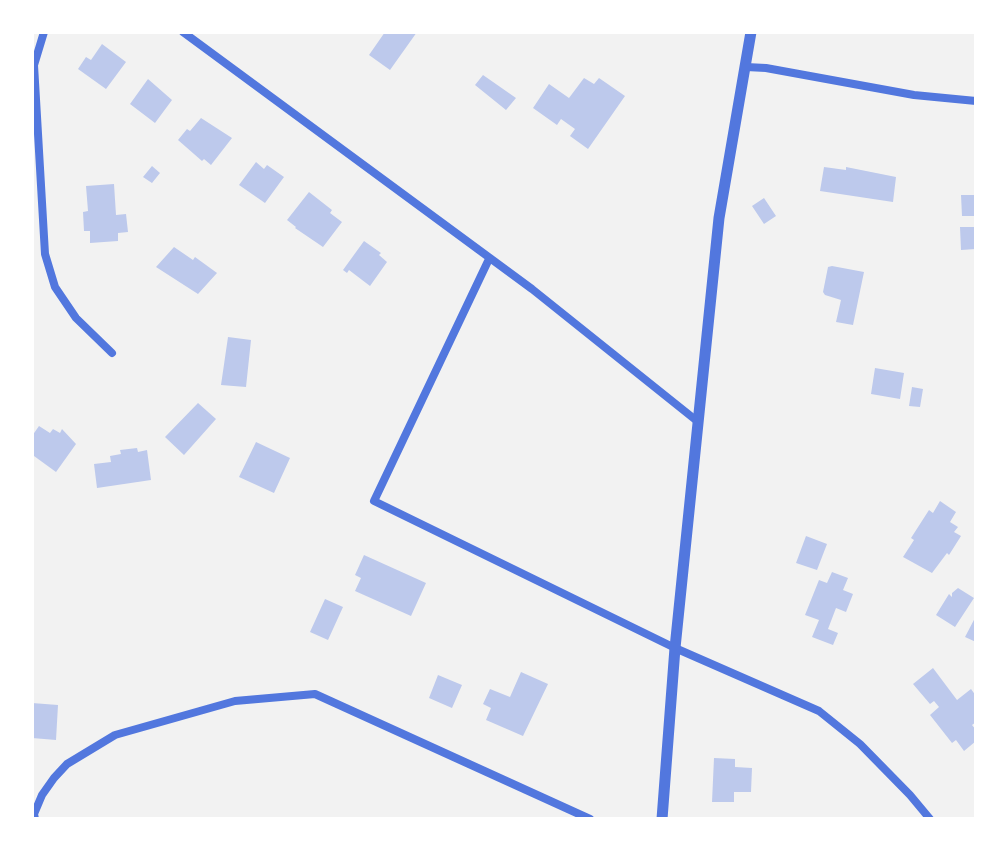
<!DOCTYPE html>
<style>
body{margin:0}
#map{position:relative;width:1008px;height:851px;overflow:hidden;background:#f2f2f2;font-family:"PT Sans Narrow",sans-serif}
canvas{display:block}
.frame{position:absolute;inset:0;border:34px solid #fff;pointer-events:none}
</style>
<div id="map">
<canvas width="1008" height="851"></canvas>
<div class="frame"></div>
</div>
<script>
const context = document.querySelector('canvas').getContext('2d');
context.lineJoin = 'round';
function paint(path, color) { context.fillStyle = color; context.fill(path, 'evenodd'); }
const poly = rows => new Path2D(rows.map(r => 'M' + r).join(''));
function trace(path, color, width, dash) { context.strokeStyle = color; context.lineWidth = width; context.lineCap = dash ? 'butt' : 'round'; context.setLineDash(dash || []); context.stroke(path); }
paint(poly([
 [385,32,417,32,390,70,369,55],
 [102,44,126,62,106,89,78,69,86,57,91,60],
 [483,75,516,98,506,110,475,85],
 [584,78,594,84,599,78,625,96,588,149,570,136,575,129,561,119,557,125,533,108,549,84,569,98],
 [148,79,172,100,155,123,130,104],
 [201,118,232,138,211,165,204,159,202,161,178,140,187,129,190,131],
 [256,162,264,169,267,165,284,177,265,203,239,185],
 [152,166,160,173,152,183,143,177],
 [824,167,846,170,846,167,896,177,893,202,820,191],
 [114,184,116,215,126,214,128,232,118,233,118,241,90,243,90,231,84,231,83,212,88,211,86,186],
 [309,192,332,210,330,213,342,222,323,247,295,228,296,227,287,220],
 [961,195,976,195,976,216,962,216],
 [764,198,776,216,764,224,752,206],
 [960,227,976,227,976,249,961,250],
 [364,241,381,253,379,255,387,262,370,286,349,270,347,273,343,270],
 [174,247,193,260,195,257,217,273,198,294,156,267],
 [832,266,864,272,853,325,836,322,841,300,825,295,823,292,828,267],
 [228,337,251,340,246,387,221,385],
 [875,368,904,373,900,399,871,394],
 [912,387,923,389,920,407,909,406],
 [198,403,216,419,184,455,165,437],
 [39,426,50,433,53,429,60,433,62,429,76,444,56,472,34,456,32,436],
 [256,442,290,458,274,493,239,477],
 [137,448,138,452,147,450,151,480,97,488,94,464,111,462,110,456,121,454,120,450],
 [940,501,956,512,950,522,958,527,954,532,961,536,949,555,947,553,932,573,903,557,914,540,911,538,929,510,933,513],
 [806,536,827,544,817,570,796,563],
 [364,555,426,583,411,616,355,591,361,578,355,575],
 [832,572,848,578,843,590,853,594,846,612,836,608,828,629,838,633,833,645,812,637,819,620,805,615,819,580,827,583],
 [958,588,974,598,955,627,936,615,949,594,952,597,952,593],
 [325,599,343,607,328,640,310,632],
 [976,616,976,642,965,637],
 [933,668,957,700,971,689,976,696,976,722,972,725,976,730,976,741,964,751,956,740,952,743,930,715,939,707,934,701,930,704,913,684],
 [521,672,548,684,523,736,486,720,491,708,483,704,490,689,510,697],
 [438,675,462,685,452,708,429,698],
 [32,703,58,705,56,740,32,738],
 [714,758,735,759,735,767,752,768,751,792,734,792,734,802,712,802]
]), '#bdc9ec');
trace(poly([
 [44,32,34,65,45,254,55,287,76,318,112,353],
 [183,32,532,289,697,421],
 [746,67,766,68,914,95,976,101],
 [489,259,374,501,675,648,819,711,860,744,910,795,930,819],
 [35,819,34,814,42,795,54,778,67,764,115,735,235,701,315,694,590,819]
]), '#5277de', 8);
trace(poly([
 [662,819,675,648,719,218,751,32]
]), '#5277de', 11);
</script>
